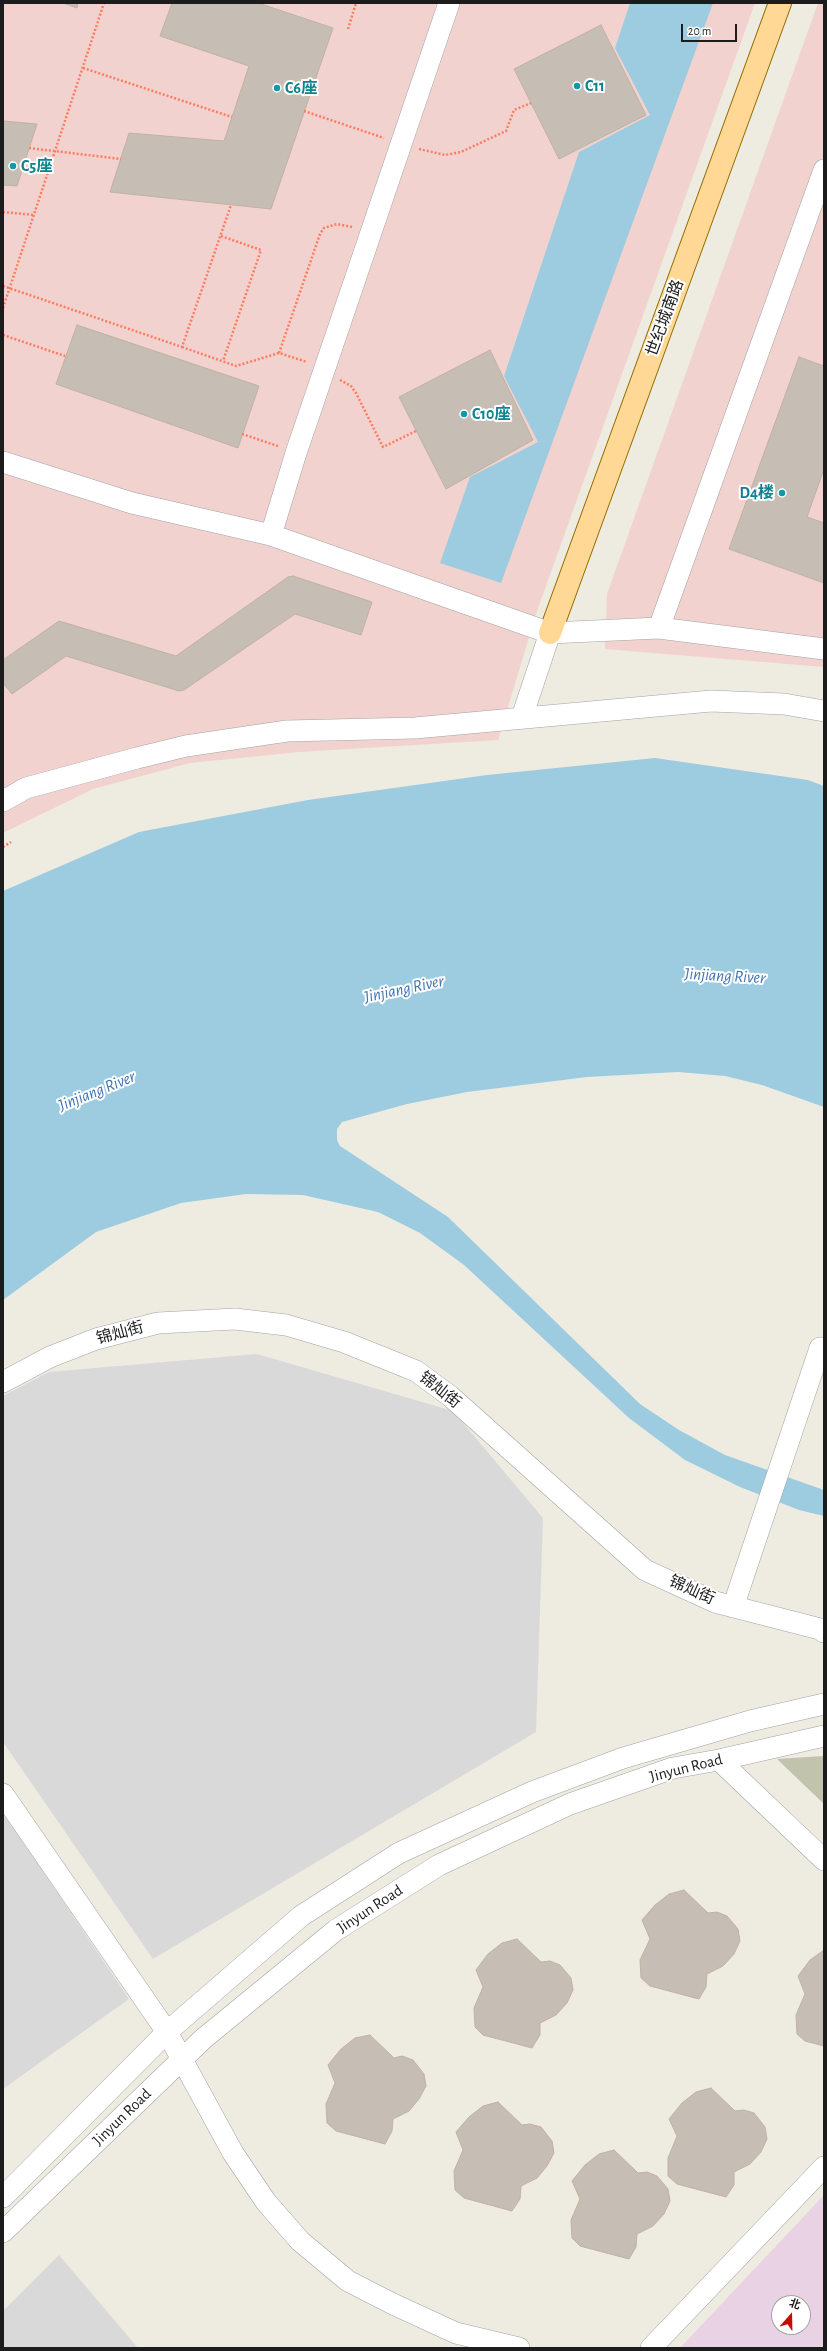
<!DOCTYPE html>
<meta charset="utf-8">
<style>
body{margin:0}
#map{position:relative;width:827px;height:2351px;overflow:hidden;background:#eeebe1;font-family:"Alegreya Sans","Noto Sans SC",sans-serif}
canvas{display:block}
.frame{position:absolute;inset:0;border:4px solid #1c1c1c;pointer-events:none}
.north{position:absolute;left:771px;top:2295px;width:40px;height:40px;box-sizing:border-box;background:#fff;border:1px solid #a4a4a4;border-radius:50%;rotate:20deg;font-size:11px;font-weight:700;line-height:16px;text-align:center;color:#1c1c1c}
.north::after{content:'';display:block;margin:auto;width:14px;height:18px;background:#c80d00;clip-path:polygon(50% 0,100% 100%,50% 72%,0 100%)}
.scale{position:absolute;left:681px;top:24px;width:56px;height:18px;box-sizing:border-box;border:2px solid #1c1c1c;border-top:0;padding-left:5px;font-size:12px;line-height:14px;white-space:nowrap;color:#1c1c1c;-webkit-text-stroke:3px #fff;paint-order:stroke}
</style>
<div id="map">
<canvas width="827" height="2351"></canvas>
<div class="frame"></div>
<div class="north">北</div>
<div class="scale">20 m</div>
</div>
<script>
const context = document.querySelector('canvas').getContext('2d');
context.lineJoin = 'round';
function paint(path, color) { context.fillStyle = color; context.fill(path, 'evenodd'); }
const poly = rows => new Path2D(rows.map(r => 'M' + r).join(''));
function trace(path, color, width, dash) { context.strokeStyle = color; context.lineWidth = width; context.lineCap = dash ? 'butt' : 'round'; context.setLineDash(dash || []); context.stroke(path); }
function write(font, color, halo, rows, align = 'center') {
  context.font = font + ' "Alegreya Sans","Noto Sans SC",sans-serif'; context.lineWidth = 4; context.setLineDash([]); context.textBaseline = 'middle'; context.strokeStyle = halo; context.fillStyle = color; for (const [text, x, y, turn = 0] of rows) {
    context.save(); context.translate(x, y); context.rotate((+turn || 0) * Math.PI / 180); context.textAlign = isNaN(turn) ? turn : align; if (halo) context.strokeText(text, 0, 0); context.fillText(text, 0, 0); context.restore();
  }
}
paint(poly([
 [257,1354,453,1411,543,1518,536,1732,153,1959,3,1742,3,1396,49,1372],
 [3,1812,129,1999,3,2089],
 [59,2255,138,2348,3,2348,3,2311]
]), '#dad9d9');
paint(poly([
 [3,3,755,3,537,611,498,740,299,752,190,763,93,789,3,833],
 [818,3,824,3,824,667,605,649,607,594]
]), '#f1d2ce');
paint(poly([
 [824,2195,824,2348,680,2348],
 [779,2303,803,2303,803,2327,779,2327]
]), '#e8d2e3');
paint(poly([
 [824,1756,824,1804,777,1759]
]), '#c2c3ac');
paint(poly([
 [630,3,713,3,501,583,440,563,470,477,538,442,504,376,579,152,650,115,615,48],
 [655,758,808,780,824,786,824,1107,762,1085,725,1076,678,1072,587,1077,467,1092,407,1104,342,1122,337,1129,337,1140,340,1146,448,1217,640,1404,679,1430,725,1455,824,1490,824,1516,799,1510,740,1487,685,1460,629,1418,464,1265,420,1233,378,1212,303,1195,246,1194,181,1203,96,1232,3,1300,3,891,139,832,308,800,487,775]
]), '#9dcce0');
const building = poly([
 [63,3,78,3,77,8,63,3],
 [172,3,258,3,333,28,271,209,110,192,129,133,224,141,249,66,160,36,172,3],
 [601,25,646,115,559,159,514,69,601,25],
 [3,121,37,124,17,186,3,185,3,121],
 [77,325,259,386,238,448,56,384,77,325],
 [490,350,533,440,446,489,399,397,490,350],
 [799,357,824,366,824,469,807,517,824,523,824,583,729,549,799,357],
 [293,576,372,602,361,635,295,614,184,690,179,691,66,656,12,694,3,683,3,660,59,621,176,656,288,577,293,576],
 [684,1890,708,1913,717,1912,727,1916,738,1929,740,1941,734,1954,723,1966,707,1974,706,1987,699,1999,650,1986,641,1978,640,1960,650,1939,642,1920,655,1905,669,1894,684,1890],
 [517,1939,541,1962,550,1961,560,1965,571,1978,573,1990,567,2003,556,2015,540,2023,540,2035,532,2048,483,2035,475,2027,474,2008,483,1987,476,1970,488,1954,502,1943,517,1939],
 [824,1950,824,2046,805,2041,797,2034,796,2015,805,1994,798,1976,810,1960,824,1950],
 [370,2035,394,2058,402,2056,413,2060,424,2074,426,2086,419,2099,409,2111,393,2119,392,2131,385,2144,336,2131,327,2123,326,2104,335,2083,328,2065,341,2049,355,2038,370,2035],
 [711,2088,735,2111,744,2110,754,2113,765,2127,767,2139,761,2152,750,2164,734,2172,734,2185,726,2197,677,2184,668,2176,668,2158,677,2136,669,2119,682,2103,696,2092,711,2088],
 [498,2102,522,2125,530,2124,541,2127,552,2141,554,2153,547,2166,537,2178,521,2186,520,2199,512,2211,464,2198,455,2190,454,2171,463,2150,456,2132,469,2117,483,2106,498,2102],
 [614,2150,638,2173,647,2172,657,2176,668,2189,670,2201,664,2214,653,2226,637,2234,636,2247,629,2259,580,2246,572,2238,571,2220,580,2199,572,2181,585,2165,599,2154,614,2150]
]);
paint(building, '#c6bdb4');
trace(building, '#c1b2a2', 1);
const minor = poly([
 [3,462,132,503,271,535,550,633,659,628,824,649],
 [271,535,296,453,449,3],
 [659,628,824,170],
 [522,717,550,633],
 [3,801,26,788,137,758,186,746,287,731,415,728,711,701,784,704,824,711],
 [3,1382,50,1357,96,1339,158,1323,235,1319,286,1325,344,1342,416,1371,450,1396,645,1570,715,1602,820,1629,824,1632],
 [733,1607,820,1348],
 [719,1760,824,1860],
 [3,1794,167,2032,233,2153,266,2202,300,2241,348,2281,393,2304,456,2333,519,2348],
 [3,2197,167,2032,301,1916,399,1853,532,1792,623,1758,750,1721,824,1704],
 [3,2232,203,2039,336,1930,439,1865,570,1804,673,1768,719,1760,824,1736],
 [651,2348,824,2167]
]);
const major = poly([
 [550,633,780,3]
]);
trace(minor, '#a3a3a3', 22);
trace(major, '#946d00', 24);
trace(poly([
 [348,29,356,3],
 [83,68,232,117],
 [304,111,384,138],
 [419,149,445,155,461,152,506,131,514,110,531,103],
 [3,212,34,215],
 [221,236,261,250,223,361],
 [3,286,182,347,231,205],
 [3,308,104,3],
 [3,335,65,356],
 [182,347,236,366,279,353,307,362],
 [279,353,320,234,324,228,337,224,352,227],
 [340,380,351,386,356,393,383,447,416,431],
 [242,434,278,446],
 [3,847,11,842]
]), '#ff7c61', 2.5, [2, 2]);
trace(minor, '#fff', 21);
trace(major, '#ffd895', 22);
trace(poly([
 [29,148,121,159]
]), '#ff7c61', 2.5, [2, 2]);
for (const [x, y, r, color] of [
 [577,86,4,"#0f9aa8"],
 [277,88,4,"#0f9aa8"],
 [13,166,4,"#0f9aa8"],
 [464,414,4,"#0f9aa8"],
 [782,493,4,"#0f9aa8"]
]) { const dot = new Path2D(); dot.arc(x, y, r, 0, 2 * Math.PI); context.fillStyle = color; context.fill(dot); trace(dot, '#fff', 1.5); }
write('bold 16px', '#0d838f', '#fff', [
 ["C11",585,86],
 ["C6座",285,88],
 ["C5座",21,166],
 ["C10座",472,414],
 ["D4楼",774,493,"right"]
], 'left');
write('16px', '#1c1c1c', '#fff', [
 ["世纪城南路",665,318,-70],
 ["锦灿街",120,1333,-15],
 ["锦灿街",440,1390,38],
 ["锦灿街",692,1590,24],
 ["Jinyun Road",686,1768,-14],
 ["Jinyun Road",370,1909,-33],
 ["Jinyun Road",122,2117,-44]
]);
write('italic 17px', '#4273b2', '#fff', [
 ["Jinjiang River",725,976,3],
 ["Jinjiang River",404,989,-12],
 ["Jinjiang River",97,1091,-22]
]);
</script>
